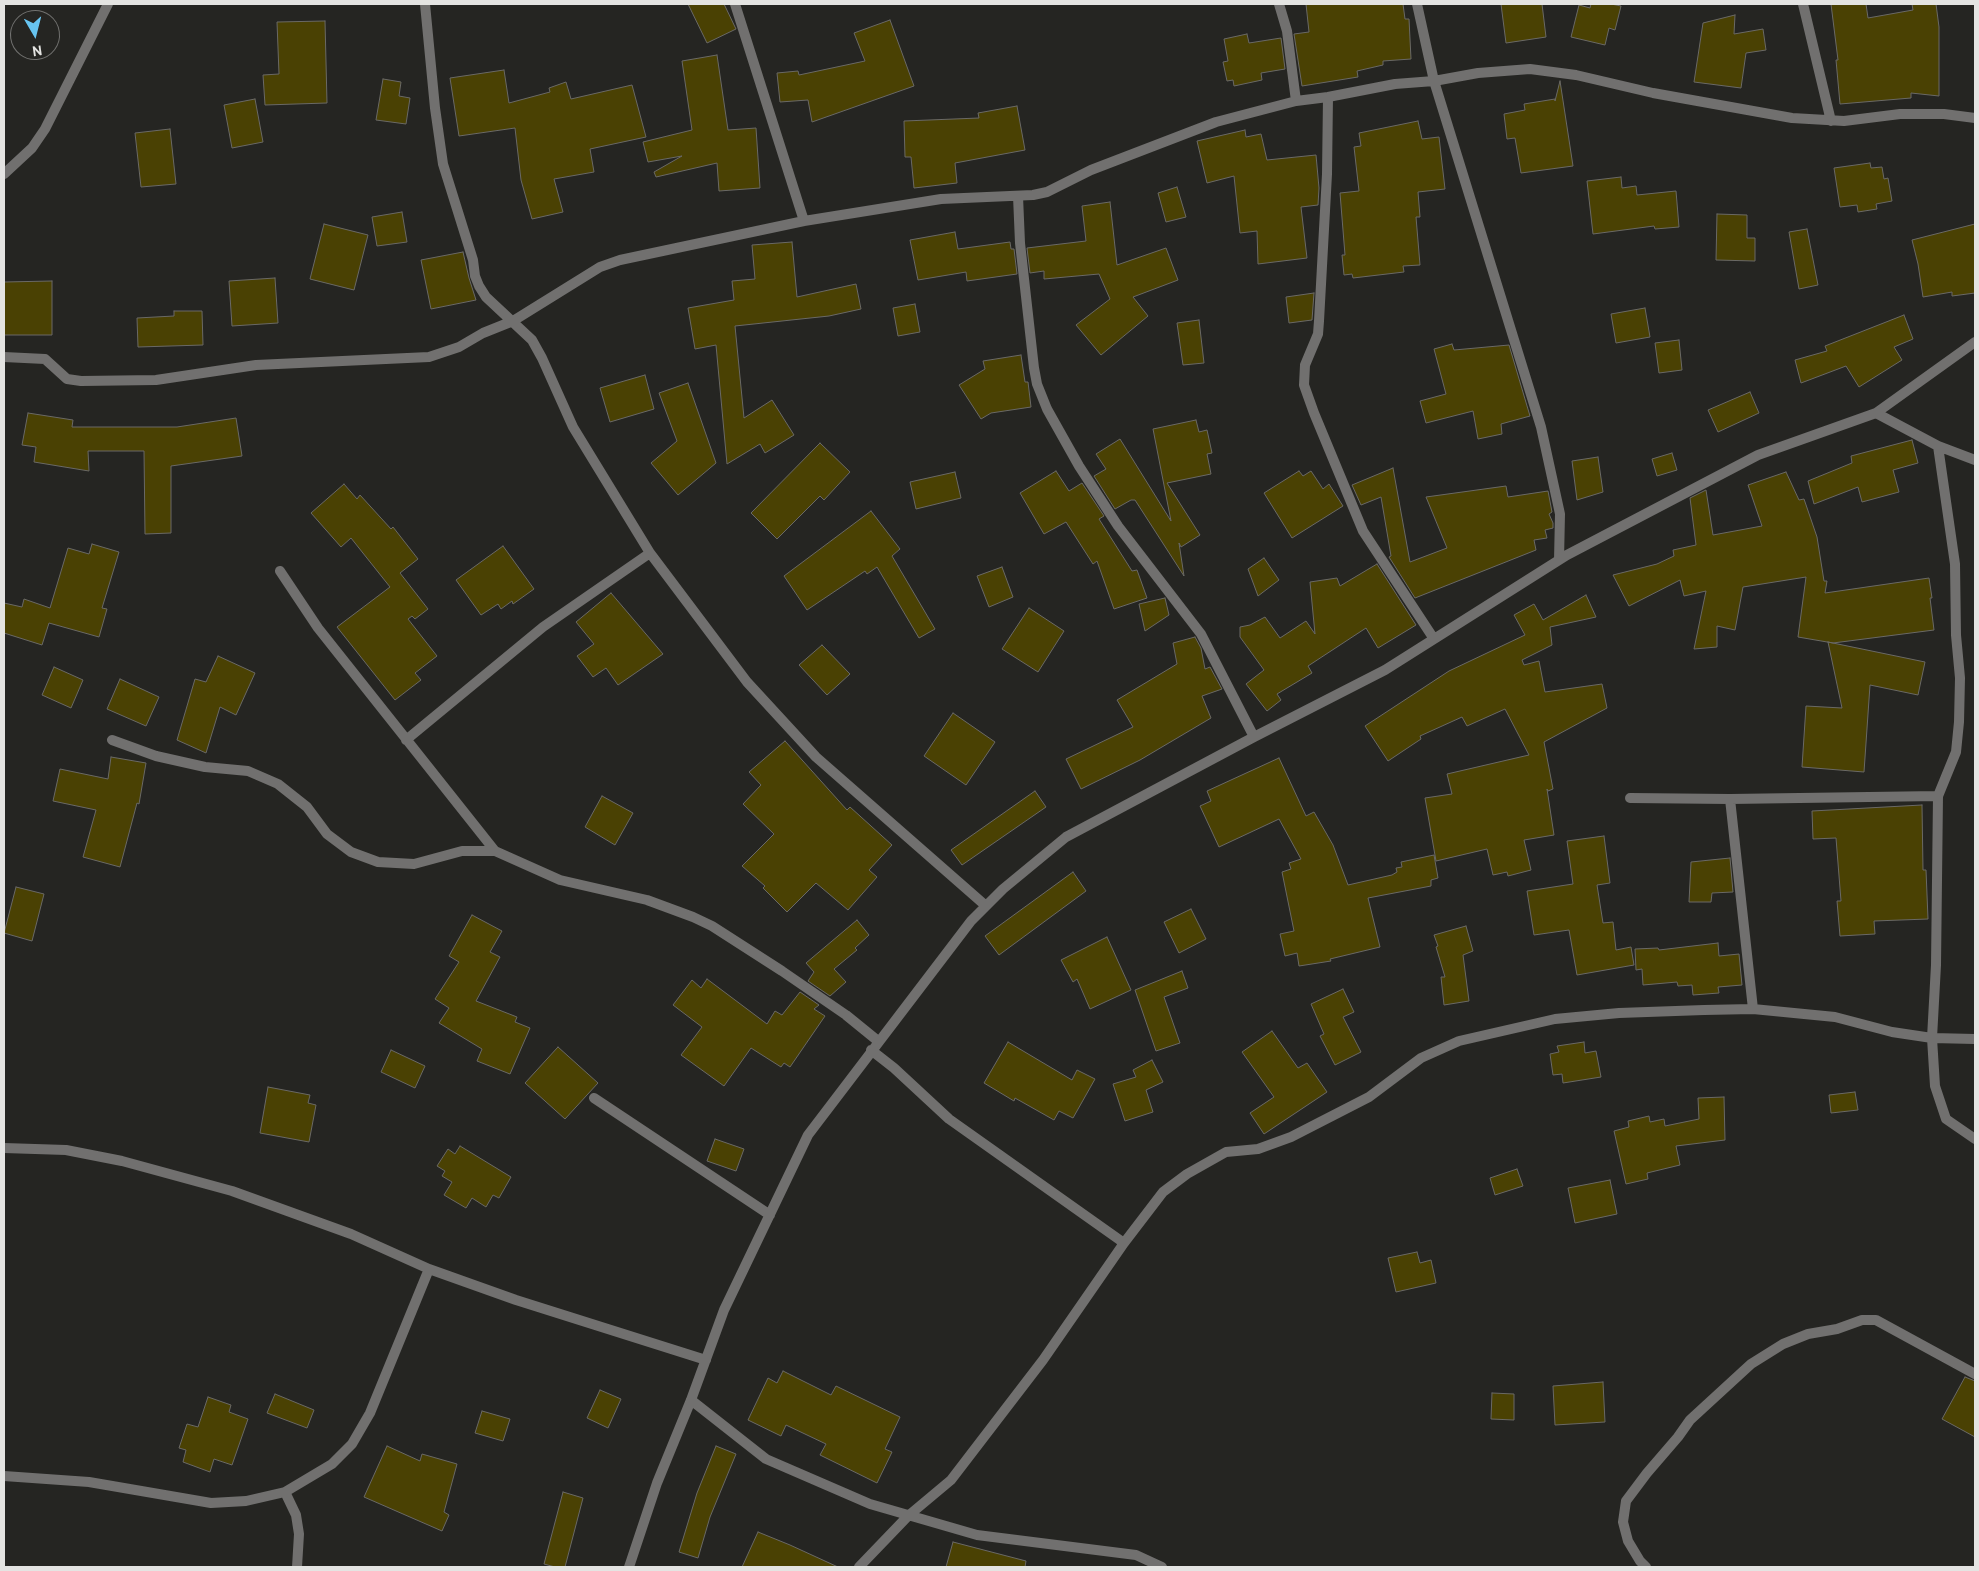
<!DOCTYPE html>
<style>
body{margin:0}
#map{position:relative;width:1979px;height:1571px;overflow:hidden;background:#252522;font-family:Overpass,sans-serif}
canvas{display:block}
.frame{position:absolute;inset:0;border:5px solid #e4e4e2;pointer-events:none}
.north{position:absolute;left:10px;top:10px;width:50px;height:50px;box-sizing:border-box;background:#252522;border:1px solid #71716f;border-radius:50%;rotate:172deg;font-size:14px;font-weight:700;line-height:20px;text-align:center;color:#e4e4e2}
.north::after{content:'';display:block;margin:auto;width:18px;height:22px;background:#67c4f0;clip-path:polygon(50% 0,100% 100%,50% 72%,0 100%)}
</style>
<div id="map">
<canvas width="1979" height="1571"></canvas>
<div class="frame"></div>
<div class="north">N</div>
</div>
<script>
const context = document.querySelector('canvas').getContext('2d');
context.lineJoin = 'round';
function paint(path, color) { context.fillStyle = color; context.fill(path, 'evenodd'); }
const poly = rows => new Path2D(rows.map(r => 'M' + r).join(''));
function trace(path, color, width, dash) { context.strokeStyle = color; context.lineWidth = width; context.lineCap = dash ? 'butt' : 'round'; context.setLineDash(dash || []); context.stroke(path); }
const building = poly([
 [688,4,724,4,736,29,707,43,688,4],
 [1306,4,1403,4,1405,19,1409,19,1411,59,1383,61,1383,65,1357,71,1358,77,1302,86,1294,34,1309,32,1306,4],
 [1501,4,1542,4,1546,37,1506,43,1501,4],
 [1591,4,1611,4,1621,6,1615,30,1609,28,1605,45,1571,37,1579,5,1590,8,1591,4],
 [1831,4,1866,4,1868,18,1913,10,1912,4,1936,4,1939,27,1939,96,1911,93,1911,98,1840,104,1836,60,1838,60,1831,4],
 [1735,15,1734,34,1763,29,1766,50,1746,53,1741,88,1694,82,1703,23,1735,15],
 [890,20,914,86,812,122,808,100,780,102,777,73,798,71,799,75,865,61,854,33,890,20],
 [325,21,327,103,265,105,263,75,279,74,277,22,325,21],
 [1247,34,1249,43,1281,38,1285,69,1261,73,1262,80,1234,86,1233,80,1227,81,1223,62,1228,61,1224,39,1247,34],
 [717,55,728,130,756,128,760,188,719,191,717,163,656,177,654,172,682,156,648,162,643,142,692,130,682,61,717,55],
 [504,70,509,103,550,92,549,88,566,82,571,99,632,85,646,137,590,149,594,172,554,179,563,212,532,219,521,180,515,128,459,136,450,78,504,70],
 [383,79,401,82,399,96,410,98,406,124,376,120,383,79],
 [1560,81,1573,166,1521,173,1515,138,1507,139,1504,114,1525,110,1524,104,1555,99,1555,101,1560,81],
 [255,99,263,142,232,148,224,105,255,99],
 [1017,106,1025,150,955,163,957,183,914,188,911,157,905,157,904,121,979,118,978,113,1017,106],
 [1418,121,1422,139,1439,137,1445,189,1418,192,1420,217,1416,217,1420,265,1403,266,1404,272,1353,278,1352,274,1344,275,1342,255,1345,255,1340,193,1359,191,1354,147,1361,146,1359,133,1418,121],
 [170,129,176,184,141,187,135,133,170,129],
 [1245,130,1246,137,1261,134,1267,160,1316,155,1319,188,1318,205,1301,207,1307,258,1258,264,1257,231,1240,233,1234,176,1207,183,1197,141,1245,130],
 [1870,163,1871,168,1882,167,1884,179,1888,178,1892,201,1876,204,1877,209,1858,212,1857,205,1840,207,1834,168,1870,163],
 [1621,177,1622,188,1636,186,1637,195,1676,191,1679,227,1655,229,1654,226,1593,234,1587,181,1621,177],
 [1177,187,1186,217,1166,222,1158,193,1177,187],
 [1110,202,1117,265,1166,248,1178,280,1133,297,1148,316,1101,355,1076,325,1110,299,1099,274,1044,279,1044,271,1030,273,1027,248,1086,241,1082,206,1110,202],
 [402,212,407,242,377,246,372,217,402,212],
 [1717,214,1747,215,1747,238,1755,238,1755,261,1716,260,1717,214],
 [324,224,368,235,354,290,310,279,324,224],
 [1975,224,1975,293,1952,296,1952,292,1923,297,1918,264,1912,240,1975,224],
 [1807,229,1818,285,1799,289,1789,232,1807,229],
 [955,232,958,249,1010,242,1011,249,1014,249,1017,274,967,281,966,272,918,280,910,240,955,232],
 [792,242,797,297,856,284,861,309,829,316,735,326,744,418,772,400,794,435,765,453,760,444,727,464,716,345,695,349,688,308,734,300,732,281,755,279,752,245,792,242],
 [463,252,469,278,476,300,431,309,421,260,463,252],
 [275,278,278,323,232,326,229,281,275,278],
 [52,281,52,335,4,335,4,282,52,281],
 [1314,293,1312,320,1289,323,1286,297,1314,293],
 [915,304,920,332,898,336,893,308,915,304],
 [1645,308,1650,337,1616,343,1611,314,1645,308],
 [174,311,202,311,203,345,138,347,137,318,174,316,174,311],
 [1904,315,1913,339,1894,347,1902,360,1859,387,1846,366,1801,383,1795,360,1827,351,1825,346,1904,315],
 [1199,320,1204,363,1183,365,1177,323,1199,320],
 [1679,340,1682,370,1659,373,1655,343,1679,340],
 [1452,344,1454,350,1509,345,1530,416,1501,424,1502,434,1478,439,1473,411,1426,423,1420,401,1446,394,1434,349,1452,344],
 [1021,355,1025,382,1028,382,1031,407,991,413,981,419,959,385,985,369,983,361,1021,355],
 [645,375,654,409,610,422,600,388,645,375],
 [688,383,716,463,678,495,651,463,677,441,659,393,688,383],
 [1750,392,1759,413,1718,432,1708,410,1750,392],
 [28,413,73,420,72,427,177,427,236,418,242,456,171,466,171,533,145,534,144,451,88,451,89,471,34,462,36,447,22,445,28,413],
 [1196,420,1199,432,1207,430,1212,453,1207,454,1211,474,1167,483,1200,535,1181,547,1179,543,1184,576,1135,500,1131,500,1115,509,1094,476,1106,469,1096,454,1120,439,1171,521,1153,429,1196,420],
 [1912,440,1918,463,1893,470,1899,492,1862,502,1858,487,1814,504,1808,481,1852,463,1851,456,1912,440],
 [820,443,850,472,824,500,820,496,777,539,751,513,820,443],
 [1672,453,1677,470,1657,476,1652,459,1672,453],
 [1598,457,1603,492,1577,500,1572,461,1598,457],
 [1393,468,1410,562,1447,548,1426,497,1506,486,1508,497,1548,491,1552,512,1549,514,1553,523,1553,528,1545,530,1547,538,1534,540,1536,550,1415,598,1389,557,1391,556,1381,497,1361,505,1352,485,1393,468],
 [1056,471,1069,491,1082,483,1104,516,1099,519,1132,571,1137,570,1147,598,1114,609,1097,561,1093,564,1066,522,1044,534,1020,493,1056,471],
 [1299,471,1303,476,1311,471,1323,489,1329,484,1343,506,1292,538,1264,493,1299,471],
 [955,472,961,498,916,509,910,482,955,472],
 [1786,472,1799,500,1804,499,1817,537,1824,581,1827,581,1825,593,1929,578,1932,598,1930,598,1934,630,1833,643,1798,637,1806,577,1743,587,1735,630,1717,626,1717,647,1694,649,1706,591,1684,596,1680,580,1629,606,1613,575,1657,564,1674,556,1673,550,1696,545,1690,498,1706,490,1713,535,1762,526,1748,485,1786,472],
 [344,484,357,499,360,495,391,529,393,527,418,559,400,573,428,609,415,619,412,616,408,619,437,656,415,673,421,680,395,700,337,627,390,587,351,538,341,547,311,513,344,484],
 [871,511,900,549,892,556,935,629,919,638,877,567,867,574,865,571,807,610,784,576,871,511],
 [92,544,119,552,102,608,107,609,99,637,49,623,42,645,4,633,4,603,22,607,24,599,50,608,68,548,89,554,92,544],
 [503,546,534,589,513,604,512,601,501,609,498,604,481,615,456,580,503,546],
 [1264,558,1279,580,1258,596,1248,569,1264,558],
 [1377,564,1416,625,1378,648,1366,628,1308,666,1312,673,1277,694,1281,700,1267,711,1246,684,1264,670,1240,637,1240,627,1250,625,1265,617,1280,638,1306,621,1315,634,1310,582,1337,578,1340,586,1377,564],
 [1002,567,1013,597,989,607,977,576,1002,567],
 [611,593,663,654,618,685,606,668,593,677,577,656,594,644,576,622,611,593],
 [1586,595,1596,617,1550,627,1552,645,1522,660,1524,665,1539,661,1545,692,1602,684,1607,708,1544,742,1553,789,1548,791,1547,789,1554,835,1524,840,1531,870,1508,876,1507,872,1493,875,1487,849,1436,861,1425,798,1452,794,1447,774,1529,755,1505,709,1467,726,1462,717,1420,736,1421,739,1388,761,1365,726,1449,671,1525,635,1514,615,1534,604,1543,620,1586,595],
 [1165,598,1169,615,1145,631,1139,604,1165,598],
 [1029,608,1064,631,1038,672,1002,649,1029,608],
 [1195,637,1201,648,1205,669,1210,667,1222,689,1202,696,1211,718,1140,760,1081,789,1066,759,1133,727,1117,700,1177,664,1173,643,1195,637],
 [1828,642,1925,662,1918,695,1870,685,1864,772,1802,767,1806,706,1842,708,1828,642],
 [822,645,850,674,827,695,799,665,822,645],
 [218,656,255,673,236,715,220,707,206,753,177,740,195,679,206,682,218,656],
 [54,667,83,680,71,708,42,695,54,667],
 [120,679,159,697,146,726,107,709,120,679],
 [953,713,995,742,966,785,924,756,953,713],
 [785,741,847,810,850,807,892,845,869,870,877,877,848,910,816,883,787,912,763,888,765,886,742,866,774,834,743,804,761,785,749,772,785,741],
 [111,757,146,763,139,804,137,803,120,867,83,857,96,810,53,801,60,769,108,779,111,757],
 [1279,758,1306,816,1314,812,1333,845,1348,885,1392,875,1397,872,1396,868,1402,867,1401,862,1434,855,1438,878,1431,880,1431,886,1368,898,1380,947,1330,959,1331,961,1299,966,1297,953,1285,956,1280,934,1294,931,1282,872,1291,869,1289,863,1301,859,1279,819,1219,847,1200,806,1211,801,1207,791,1279,758],
 [1035,791,1046,807,962,865,951,850,1035,791],
 [602,796,633,813,615,845,585,827,602,796],
 [1922,805,1923,870,1926,870,1928,919,1874,921,1875,934,1840,936,1837,901,1841,901,1836,838,1813,839,1812,811,1922,805],
 [1604,836,1610,883,1597,885,1603,923,1613,922,1616,950,1631,947,1634,965,1577,975,1569,930,1534,935,1527,891,1573,884,1567,841,1604,836],
 [1730,858,1733,892,1712,893,1711,902,1689,902,1691,862,1730,858],
 [1073,872,1086,891,999,955,985,936,1073,872],
 [16,887,44,894,32,941,4,933,16,887],
 [1191,909,1206,939,1179,953,1164,922,1191,909],
 [472,915,502,931,490,952,500,957,476,1001,517,1017,515,1022,530,1028,510,1074,477,1061,482,1049,439,1023,449,1008,435,999,459,962,449,956,472,915],
 [857,920,869,935,855,948,857,950,834,969,846,982,830,996,808,981,814,972,806,963,857,920],
 [1466,926,1473,951,1463,955,1469,1001,1444,1005,1441,977,1445,977,1436,947,1438,946,1434,935,1466,926],
 [1107,937,1131,990,1090,1009,1077,979,1073,982,1061,960,1107,937],
 [1718,943,1719,956,1739,954,1742,985,1718,987,1719,993,1693,995,1692,985,1678,986,1677,982,1643,985,1642,969,1636,970,1635,949,1658,948,1659,950,1718,943],
 [1182,971,1188,988,1164,997,1180,1043,1156,1051,1135,990,1182,971],
 [707,979,767,1024,775,1011,782,1015,800,992,819,1005,814,1009,825,1016,790,1067,784,1063,781,1067,751,1048,724,1086,681,1055,702,1027,673,1005,692,980,701,988,707,979],
 [1343,989,1354,1012,1343,1017,1361,1052,1335,1065,1320,1036,1324,1034,1311,1004,1343,989],
 [1272,1031,1298,1068,1307,1063,1327,1092,1264,1134,1250,1113,1274,1097,1242,1052,1272,1031],
 [1008,1042,1072,1080,1077,1070,1095,1079,1073,1118,1059,1111,1054,1120,1015,1098,1014,1101,984,1083,1008,1042],
 [1584,1042,1585,1053,1596,1051,1601,1077,1563,1083,1562,1074,1553,1075,1550,1054,1559,1052,1557,1046,1584,1042],
 [558,1047,598,1083,565,1119,525,1083,558,1047],
 [391,1050,425,1066,415,1088,381,1072,391,1050],
 [1152,1060,1163,1082,1146,1090,1153,1112,1125,1121,1113,1084,1136,1077,1133,1070,1152,1060],
 [268,1087,310,1095,308,1103,316,1105,309,1142,260,1133,268,1087],
 [1855,1092,1858,1110,1831,1113,1829,1095,1855,1092],
 [1724,1097,1725,1140,1676,1146,1680,1165,1647,1173,1648,1179,1626,1184,1614,1131,1629,1127,1628,1121,1649,1116,1650,1122,1664,1119,1665,1126,1699,1119,1698,1098,1724,1097],
 [715,1139,744,1149,736,1171,707,1161,715,1139],
 [460,1146,511,1177,499,1198,493,1195,486,1207,472,1198,466,1208,444,1195,452,1182,442,1176,445,1171,437,1166,448,1149,455,1154,460,1146],
 [1517,1169,1523,1186,1495,1195,1490,1178,1517,1169],
 [1610,1180,1617,1214,1575,1223,1568,1188,1610,1180],
 [1417,1252,1420,1263,1431,1260,1436,1283,1396,1292,1388,1258,1417,1252],
 [783,1371,831,1395,836,1386,900,1417,885,1449,892,1452,877,1483,820,1455,826,1444,786,1425,781,1436,748,1420,768,1378,777,1383,783,1371],
 [1965,1377,1975,1381,1975,1437,1942,1419,1965,1377],
 [1603,1382,1605,1422,1555,1425,1553,1386,1603,1382],
 [600,1390,621,1399,608,1428,587,1418,600,1390],
 [1492,1393,1514,1394,1514,1420,1491,1419,1492,1393],
 [275,1394,314,1410,307,1428,267,1413,275,1394],
 [208,1397,231,1405,229,1412,248,1419,232,1465,214,1459,210,1472,183,1462,186,1450,179,1448,187,1424,198,1427,208,1397],
 [482,1411,510,1419,503,1441,475,1433,482,1411],
 [387,1446,420,1461,422,1454,457,1464,444,1512,449,1515,442,1531,364,1497,387,1446],
 [716,1446,736,1454,710,1517,698,1558,679,1552,697,1493,716,1446],
 [563,1492,583,1498,565,1567,555,1567,544,1564,563,1492],
 [758,1532,790,1545,838,1567,742,1567,758,1532],
 [953,1542,1026,1561,1025,1567,946,1567,953,1542]
]);
paint(building, '#4a4103');
trace(building, '#6a6966', 1);
trace(poly([
 [425,4,435,108,443,164,473,260,475,276,479,286,486,297,532,340,542,358,573,427,650,553,747,682,816,757,986,906],
 [735,4,804,221],
 [1279,4,1287,31,1296,101],
 [1417,4,1434,81,1541,427,1560,514,1559,560],
 [1803,4,1831,121],
 [1328,97,1327,174,1319,321,1318,334,1305,365,1304,385,1314,413,1363,531,1434,639],
 [4,174,32,148,45,129,108,4],
 [1018,196,1020,243,1034,368,1037,384,1047,409,1079,466,1118,526,1201,634,1254,737],
 [4,357,45,359,67,379,81,381,156,380,256,365,429,357,459,347,483,333,513,321,600,267,620,260,804,221,941,199,1033,195,1047,192,1091,170,1216,122,1296,101,1328,97,1395,84,1434,81,1478,73,1530,69,1576,75,1653,93,1792,118,1844,121,1900,114,1944,114,1975,118],
 [1876,413,1938,446,1975,460],
 [1938,446,1955,564,1956,635,1960,678,1959,722,1956,752,1938,796,1936,965,1932,1038,1935,1086,1946,1119,1975,1139],
 [280,571,318,628,495,851],
 [112,740,156,756,205,767,248,771,278,784,307,807,327,834,351,852,378,862,414,864,462,851,495,851,560,880,647,900,693,917,712,926,782,971,846,1015,878,1041],
 [406,740,543,627,650,553],
 [1630,798,1730,799,1938,796],
 [1730,799,1753,1009],
 [871,1050,894,1068,949,1119,1124,1243],
 [594,1098,770,1215],
 [4,1148,66,1150,122,1161,232,1191,351,1234,429,1269,516,1300,706,1360],
 [691,1400,766,1459,870,1504,977,1535,1136,1555,1162,1567],
 [4,1476,89,1482,211,1503,246,1501,285,1492,332,1464,352,1444,370,1413,429,1269],
 [285,1492,296,1515,299,1534,297,1567],
 [629,1567,657,1483,691,1400,724,1310,808,1135,971,921,1003,889,1066,837,1254,737,1385,670,1567,555,1758,455,1876,413,1975,342],
 [859,1567,908,1516,951,1480,1043,1360,1124,1243,1163,1192,1187,1174,1226,1152,1258,1149,1291,1137,1369,1097,1421,1058,1459,1041,1555,1019,1619,1013,1704,1010,1753,1009,1835,1017,1892,1032,1932,1038,1975,1039],
 [1646,1567,1640,1561,1628,1541,1623,1522,1626,1501,1647,1473,1678,1437,1690,1420,1751,1364,1783,1344,1808,1334,1837,1329,1862,1320,1876,1320,1975,1374]
]), '#71706f', 10);
</script>
